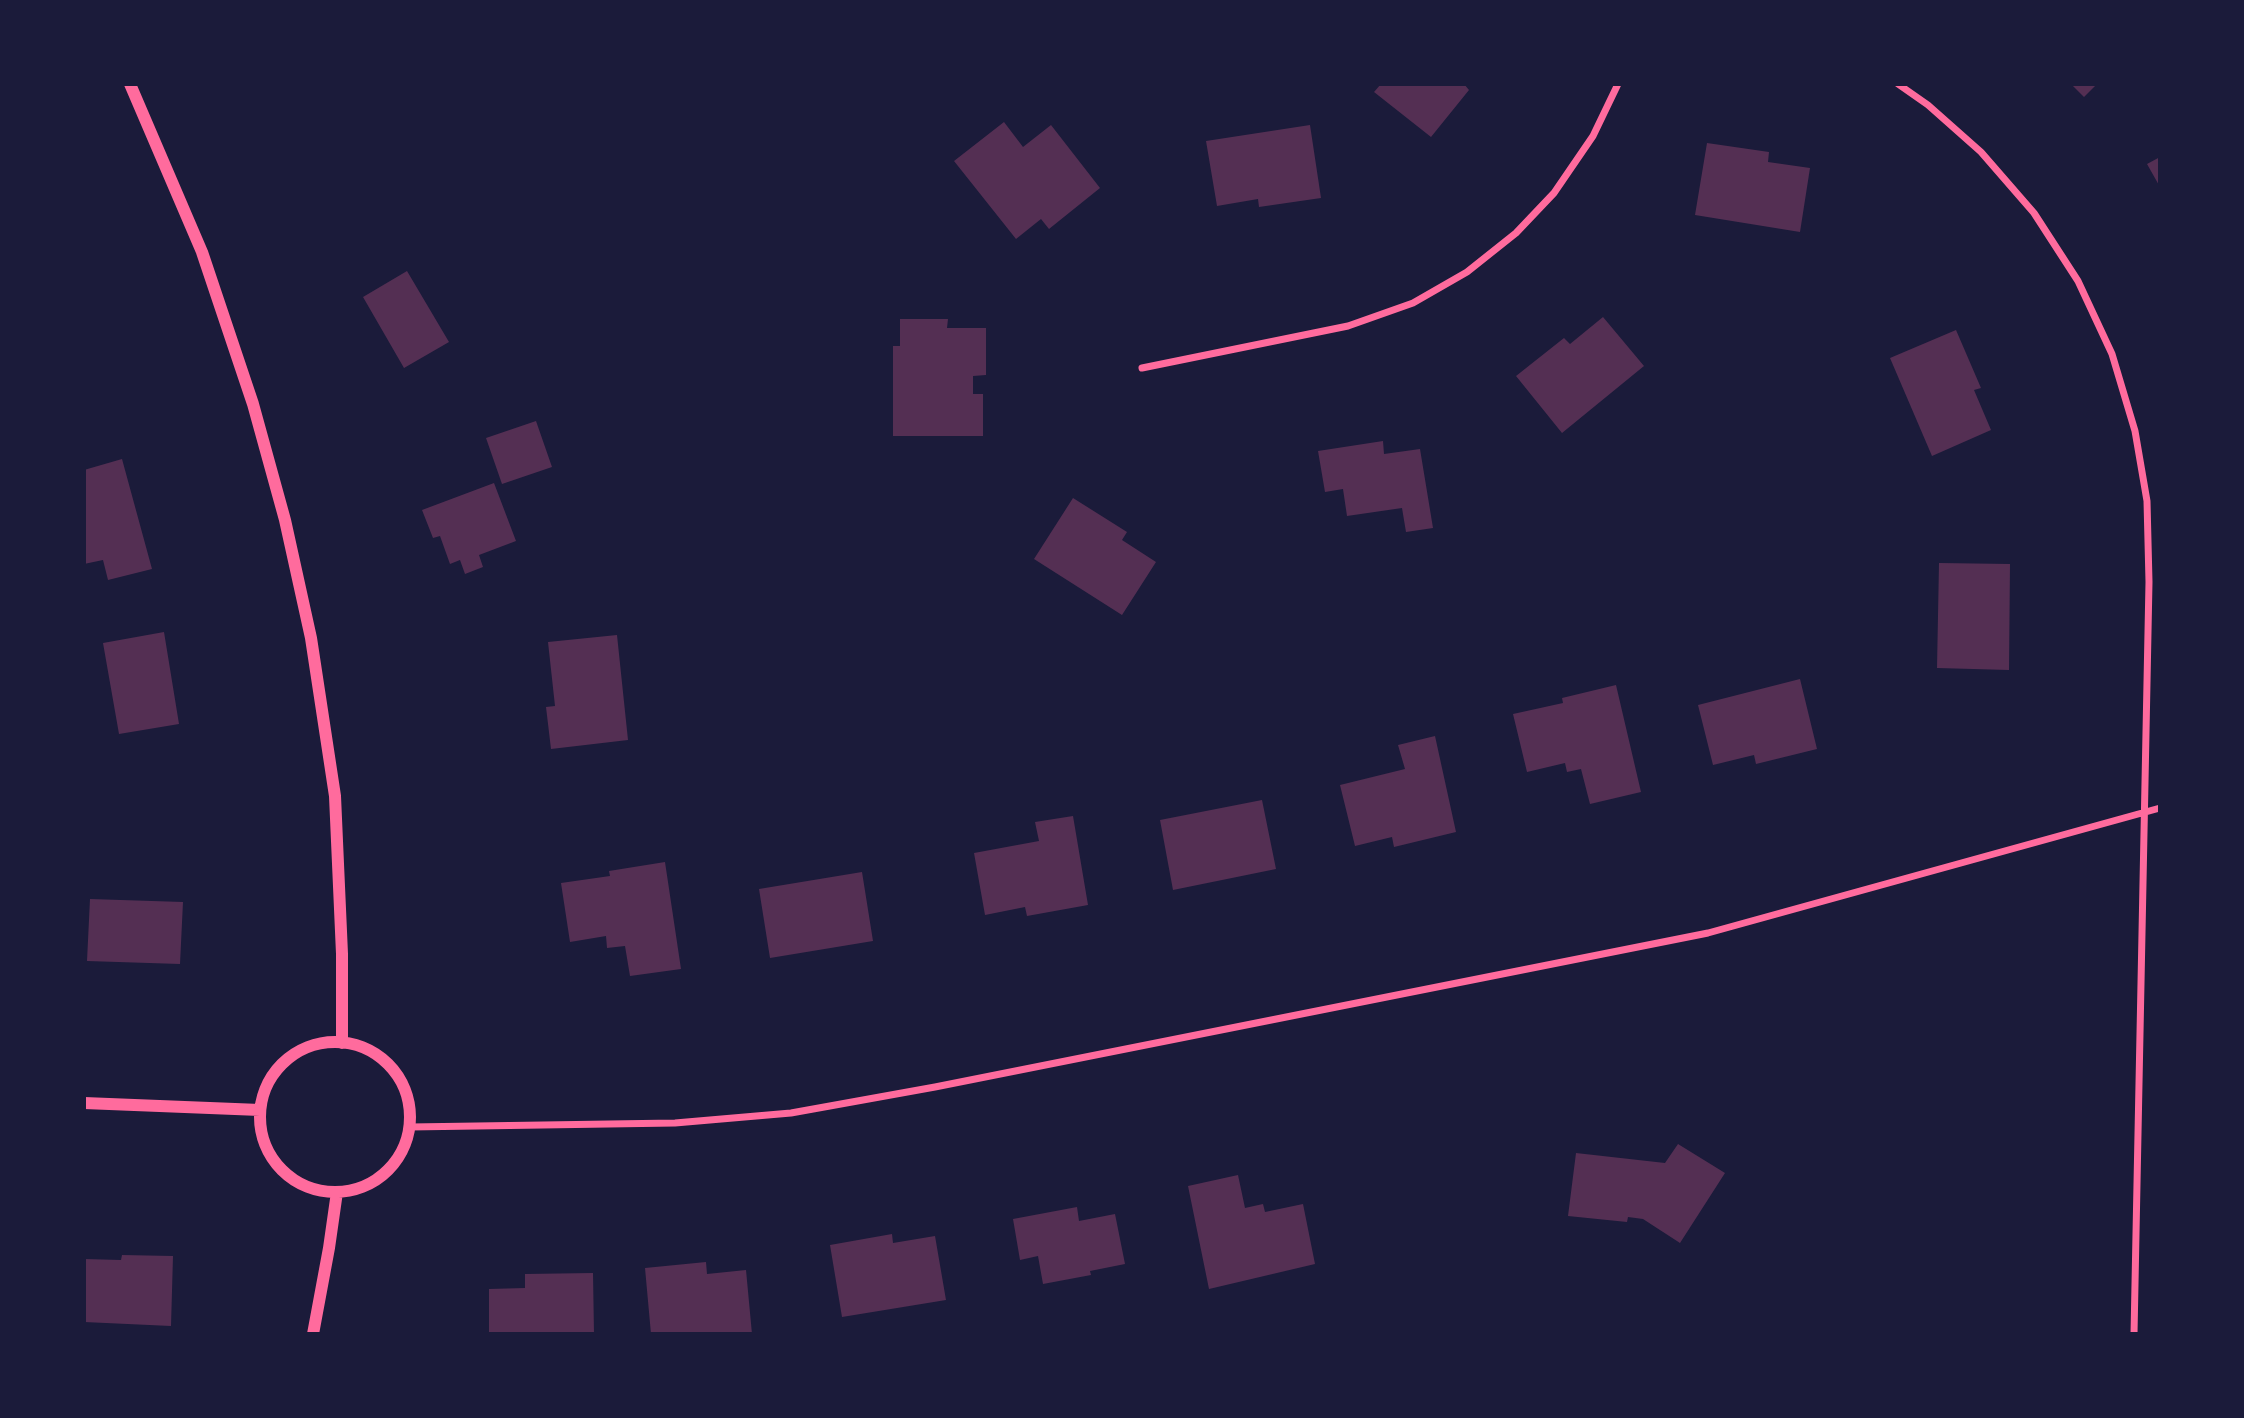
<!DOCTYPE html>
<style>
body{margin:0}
#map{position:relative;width:2244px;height:1418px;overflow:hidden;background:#1b1b3a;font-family:Georgia,serif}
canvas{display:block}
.frame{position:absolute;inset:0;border:86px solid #1b1b3a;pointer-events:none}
</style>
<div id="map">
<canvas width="2244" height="1418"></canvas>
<div class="frame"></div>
</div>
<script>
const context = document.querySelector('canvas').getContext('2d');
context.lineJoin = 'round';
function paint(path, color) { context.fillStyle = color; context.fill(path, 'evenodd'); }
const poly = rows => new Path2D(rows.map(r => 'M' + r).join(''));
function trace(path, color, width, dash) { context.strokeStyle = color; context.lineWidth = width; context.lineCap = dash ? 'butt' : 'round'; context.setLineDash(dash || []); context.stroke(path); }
paint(poly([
 [1381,84,1464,84,1469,90,1431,137,1374,92],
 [2071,84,2097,84,2084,97],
 [1004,122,1023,147,1051,125,1100,188,1049,229,1041,219,1016,239,954,161],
 [1310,125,1321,198,1259,207,1258,199,1217,206,1206,141],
 [1707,143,1769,152,1768,162,1810,168,1800,232,1695,215],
 [2160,157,2160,187,2147,164],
 [407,271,449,342,404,368,363,297],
 [1603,317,1644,366,1562,433,1516,376,1564,338,1570,344],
 [900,319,948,319,947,328,986,328,986,375,973,376,973,394,983,394,983,436,893,436,893,346,900,346],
 [1956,330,1981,388,1974,390,1991,430,1932,456,1890,358],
 [536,421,552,467,502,484,486,438],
 [1383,441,1384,454,1420,449,1433,528,1406,532,1402,508,1347,516,1343,489,1325,492,1318,451],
 [122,459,152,569,108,580,103,560,84,564,84,470],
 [494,483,516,541,479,555,483,567,465,574,460,560,450,564,440,536,433,538,422,510],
 [1073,498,1127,532,1122,540,1156,562,1122,615,1034,559],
 [1939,563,2010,564,2009,670,1937,668],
 [164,632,179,724,119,734,103,643],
 [617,635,628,740,551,749,546,707,555,706,548,642],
 [1800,679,1817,749,1756,764,1754,755,1713,765,1698,705],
 [1616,685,1641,792,1590,804,1581,769,1567,772,1565,763,1527,772,1513,714,1563,703,1562,698],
 [1435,736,1456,832,1394,847,1392,837,1355,846,1340,785,1405,769,1398,745],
 [1262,800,1276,869,1173,890,1160,820],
 [1073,816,1088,905,1027,916,1025,907,985,915,974,853,1039,841,1035,822],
 [665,862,681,969,630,976,625,946,607,948,606,936,570,942,561,883,610,876,609,871],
 [862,872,873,941,770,958,759,889],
 [90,899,183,902,180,964,87,961],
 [1678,1144,1725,1173,1680,1243,1643,1219,1628,1217,1627,1222,1568,1216,1576,1153,1665,1163],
 [1238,1175,1245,1208,1263,1204,1265,1212,1303,1204,1315,1264,1209,1289,1188,1186],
 [1077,1207,1079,1221,1115,1214,1125,1264,1090,1271,1091,1275,1043,1284,1038,1256,1020,1260,1013,1219],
 [892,1234,893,1243,935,1236,946,1300,842,1317,830,1245],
 [122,1255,173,1256,171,1326,84,1322,84,1259,121,1260],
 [706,1262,707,1274,746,1270,752,1334,651,1334,645,1268],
 [593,1273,594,1334,489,1334,489,1289,525,1288,525,1274]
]), '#542f53');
trace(poly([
 [1898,84,1928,105,1981,152,2034,213,2078,281,2112,354,2135,431,2147,501,2149,582,2134,1334],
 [1142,368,1348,326,1413,303,1467,272,1516,233,1554,193,1593,136,1618,84],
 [410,1127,675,1123,791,1113,935,1087,1708,933,2160,808]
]), '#ff6b9d', 7);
trace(poly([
 [130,84,202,252,253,404,285,520,311,638,335,796,342,954,342,1043],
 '260 1117a75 75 0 1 1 150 0a75 75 0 1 1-150 0Z',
 [84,1103,260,1110],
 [313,1334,329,1248,337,1192]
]), '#ff6b9d', 12);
</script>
